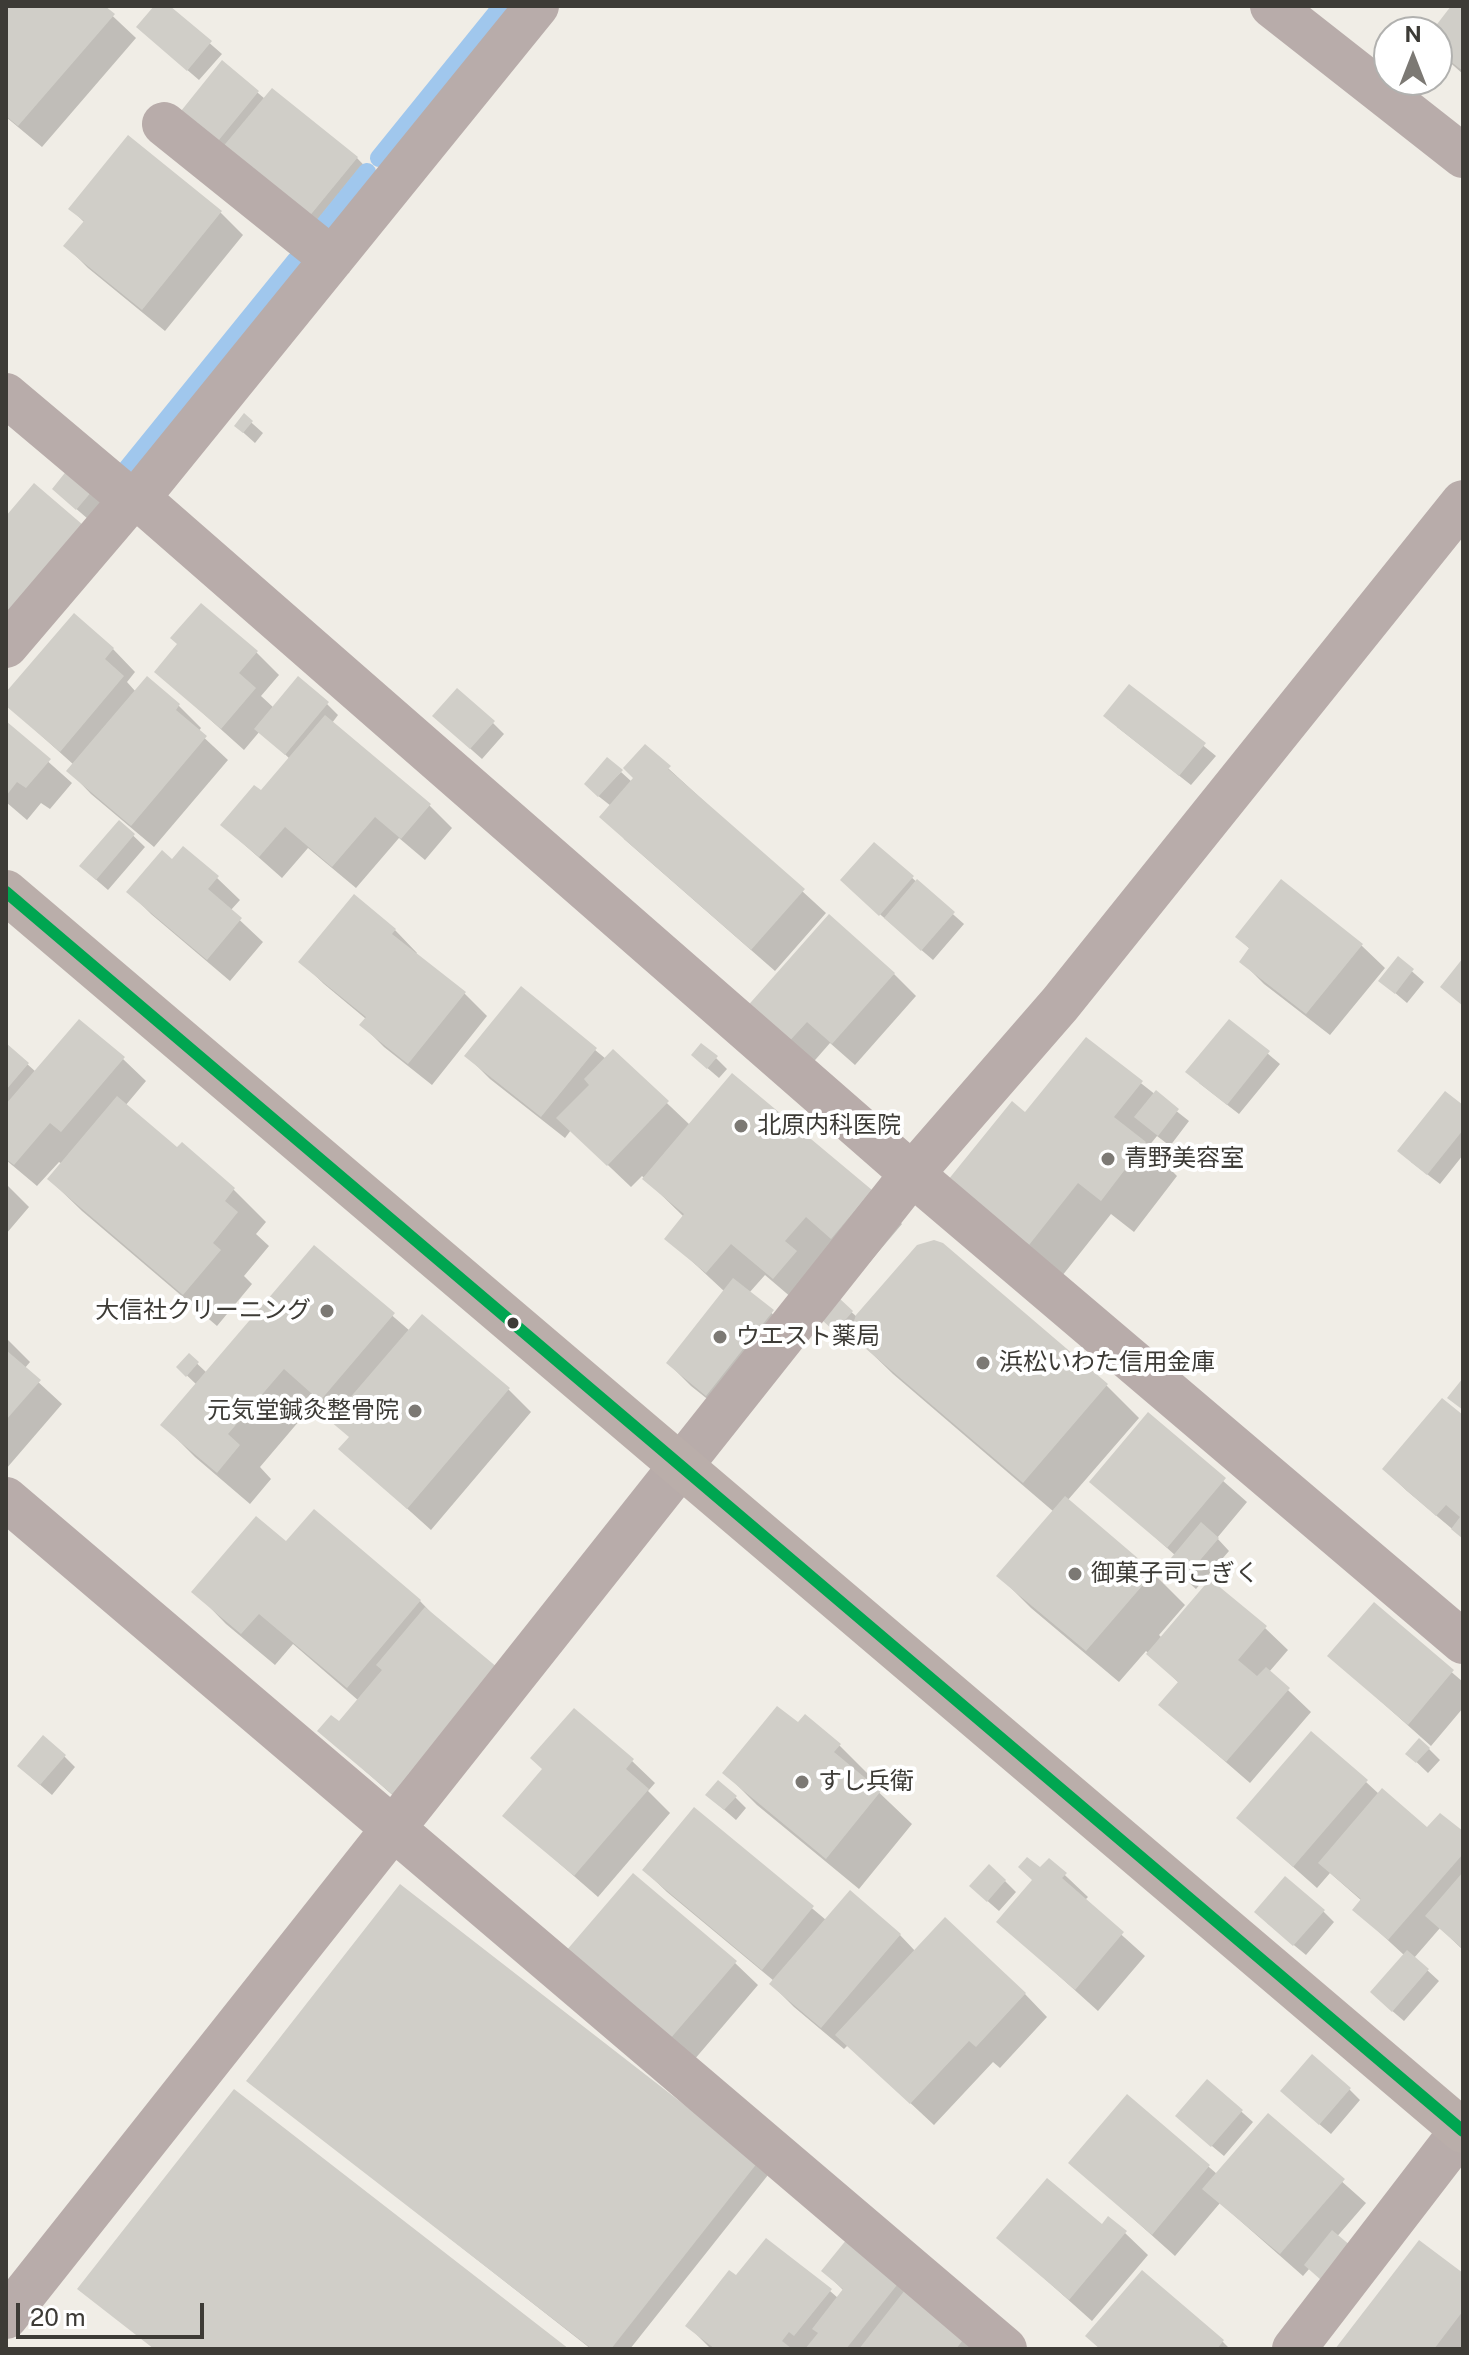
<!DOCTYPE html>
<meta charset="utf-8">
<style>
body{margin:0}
#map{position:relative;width:1469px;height:2355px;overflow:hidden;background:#f0ede6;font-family:"Public Sans",sans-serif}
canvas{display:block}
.frame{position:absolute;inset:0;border:8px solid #3d3b36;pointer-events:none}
.north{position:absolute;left:1373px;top:16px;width:80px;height:80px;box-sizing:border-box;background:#fff;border:2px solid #b1b1af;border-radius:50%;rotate:0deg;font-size:22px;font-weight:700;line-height:32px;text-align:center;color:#3d3b36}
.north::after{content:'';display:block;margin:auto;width:28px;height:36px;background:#7c7974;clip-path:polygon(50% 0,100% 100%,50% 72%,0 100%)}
.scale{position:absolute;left:16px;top:2303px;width:188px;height:36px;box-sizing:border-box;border:4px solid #3d3b36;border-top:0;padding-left:10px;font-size:24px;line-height:28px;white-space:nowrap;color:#3d3b36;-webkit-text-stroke:6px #fff;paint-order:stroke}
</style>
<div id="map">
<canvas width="1469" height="2355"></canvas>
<div class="frame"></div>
<div class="north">N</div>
<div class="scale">20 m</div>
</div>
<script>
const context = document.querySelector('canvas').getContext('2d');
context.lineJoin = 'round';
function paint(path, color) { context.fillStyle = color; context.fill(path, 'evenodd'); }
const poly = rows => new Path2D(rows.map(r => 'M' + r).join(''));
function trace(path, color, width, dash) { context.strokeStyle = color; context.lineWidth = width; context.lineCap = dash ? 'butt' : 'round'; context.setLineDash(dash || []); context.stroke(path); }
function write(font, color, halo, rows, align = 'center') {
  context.font = font + ' "Public Sans","Noto Sans JP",sans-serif'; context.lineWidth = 8; context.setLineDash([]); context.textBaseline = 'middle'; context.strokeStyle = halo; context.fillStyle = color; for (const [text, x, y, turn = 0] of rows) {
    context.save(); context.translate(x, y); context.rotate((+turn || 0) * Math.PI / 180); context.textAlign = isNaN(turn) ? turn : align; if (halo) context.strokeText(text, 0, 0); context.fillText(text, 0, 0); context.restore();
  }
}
paint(poly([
 [6,6,102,6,136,38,42,147,6,117],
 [157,6,167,6,222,54,199,80,150,38],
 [1454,6,1463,6,1463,74,1437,51,1437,32,1433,32],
 [223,63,265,99,357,158,379,181,331,240,191,127],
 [128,138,221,213,243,235,165,331,88,268,66,246,85,223,71,209],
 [244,416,263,433,255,443,236,426],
 [69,472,103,502,88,519,66,500],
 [113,649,135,672,127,682,136,692,179,706,201,728,198,732,228,760,154,847,91,794,69,771,74,765,6,704,6,695],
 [256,652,279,675,261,696,274,708,327,704,338,715,332,723,429,805,452,828,425,860,399,838,356,888,308,848,282,878,222,825,261,793,290,759,260,731,244,750,157,672],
 [1130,686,1216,756,1191,785,1117,727],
 [493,723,504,734,482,759,446,727],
 [6,724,72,783,50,809,41,803,27,820,6,802],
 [645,747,826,913,775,971,624,839,611,806,597,795,621,772,632,782],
 [119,822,145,847,108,890,93,877],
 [874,844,964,924,933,960,853,891],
 [172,862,217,878,240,900,230,911,263,942,230,981,151,914,129,892],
 [1282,882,1362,946,1385,968,1330,1035,1264,984,1242,962,1251,950,1237,937],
 [395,930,417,953,415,955,465,994,487,1016,432,1085,384,1047,362,1025,366,1019,324,984,301,962],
 [1398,959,1424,982,1407,1003,1381,981],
 [894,974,916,996,855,1065,830,1043,809,1067,770,1033],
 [521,989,606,1059,613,1052,690,1125,870,1192,902,1224,864,1269,806,1310,765,1275,749,1293,795,1334,730,1417,691,1386,668,1363,725,1292,667,1238,684,1217,642,1176,631,1187,571,1130,565,1138,490,1079,467,1056],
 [1229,1021,1280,1064,1239,1114,1199,1083],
 [1086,1040,1189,1121,1170,1146,1157,1136,1148,1147,1177,1176,1134,1232,1111,1214,1062,1276,983,1212,1026,1115],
 [6,1045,36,1072,123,1059,146,1081,125,1106,178,1150,182,1145,234,1190,266,1222,256,1234,269,1246,244,1276,252,1284,217,1326,82,1211,49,1179,62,1164,59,1162,37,1186,6,1160],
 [716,1058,727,1069,719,1078,705,1066],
 [1463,1108,1463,1155,1440,1184,1411,1162],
 [6,1184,29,1207,6,1234],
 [942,1245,1107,1386,1139,1418,1067,1501,1153,1573,1185,1605,1159,1635,1162,1638,1265,1628,1288,1650,1269,1672,1311,1712,1250,1783,1160,1705,1179,1683,1146,1651,1119,1682,1031,1608,999,1576,1054,1512,893,1374,859,1341,855,1333,847,1341,834,1330,839,1301,857,1317],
 [314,1248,410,1331,422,1317,509,1390,531,1412,431,1530,341,1449,351,1438,336,1417,317,1400,260,1467,271,1479,250,1504,195,1457,163,1425,197,1385,178,1367,189,1356,207,1373],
 [6,1338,30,1362,24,1369,62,1404,6,1469],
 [1148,1415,1247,1502,1217,1538,1229,1551,1196,1589,1168,1564,1176,1556,1092,1481],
 [1463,1418,1463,1538,1407,1491,1384,1469],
 [286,1544,420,1601,442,1624,415,1815,320,1731,339,1724,359,1701,293,1644,275,1665,226,1624,194,1591],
 [1374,1605,1463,1682,1463,1708,1431,1746,1330,1656],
 [805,1717,840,1746,872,1778,868,1782,912,1824,859,1889,757,1805,725,1773,798,1725],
 [1429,1749,1440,1760,1428,1773,1408,1754],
 [64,1756,75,1767,52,1795,31,1777],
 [632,1761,655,1783,648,1791,670,1813,598,1897,505,1816],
 [1366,1782,1379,1794,1428,1830,1463,1834,1463,1950,1440,1928,1414,1958,1439,1981,1404,2021,1383,2003,1404,1955,1355,1910,1362,1901,1330,1873,1317,1888,1238,1818],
 [707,1795,735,1797,746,1808,736,1820],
 [695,1810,826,1920,900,1935,916,1952,1025,1994,1047,2017,1000,2068,993,2062,934,2125,848,2045,844,2049,794,2007,771,1984,774,1981,667,1892,644,1870],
 [1049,1860,1088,1897,1084,1901,1145,1956,1098,2011,999,1922],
 [1005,1881,1016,1892,999,1911,983,1897],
 [401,1887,768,2175,630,2349,591,2349,248,2080],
 [1323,1911,1334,1922,1306,1955,1267,1923],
 [569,1951,735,1963,758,1985,694,2060],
 [1207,2081,1253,2122,1224,2156,1189,2127],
 [1349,2089,1360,2100,1331,2134,1293,2102],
 [1128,2097,1217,2174,1268,2116,1366,2203,1303,2276,1220,2203,1175,2256,1071,2163],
 [1102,2227,1125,2233,1148,2255,1092,2321,999,2238],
 [848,2242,976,2349,711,2349,688,2326,736,2278,830,2291,838,2298,844,2291,824,2271],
 [1142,2273,1223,2342,1230,2349,1101,2349],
 [1463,2276,1463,2349,1338,2349]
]), '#0003');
trace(poly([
 [379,158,502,6],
 [325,224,367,172],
 [125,471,296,260]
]), '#a0c7ed', 18);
paint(poly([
 [6,6,105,6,115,14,18,126,6,116],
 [154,6,170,6,212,41,187,71,136,27],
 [1451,6,1463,6,1463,71,1437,51,1437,32,1431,32],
 [222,60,259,91,214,146,177,116],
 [272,88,358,157,308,218,221,149],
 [128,135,222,211,142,310,63,246,84,221,68,209],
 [244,413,253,421,243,433,234,426],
 [68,469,93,490,76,510,52,489],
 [34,483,83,525,6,613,6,516],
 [201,603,258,651,239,673,256,688,221,729,154,672,177,644,170,638],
 [74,613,114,648,105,659,124,676,60,752,6,706,6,692],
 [147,676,180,704,176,710,207,736,131,826,66,771],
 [298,676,329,702,285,755,254,729],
 [1129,684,1206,743,1179,776,1103,716],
 [457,688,495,721,470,749,432,716],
 [325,715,431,804,401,839,375,817,332,867,285,827,259,857,220,825,254,785,261,790],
 [6,721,51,759,26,788,17,782,6,796],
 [645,744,671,766,668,769,805,889,751,950,599,817,633,778,623,768],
 [607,757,623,770,598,797,584,784],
 [119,820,135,834,96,880,79,866],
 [874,842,914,876,879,916,840,880],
 [183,846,219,876,208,889,242,918,207,960,126,892,162,850,172,859],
 [917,879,955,912,921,951,884,918],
 [1281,879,1363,944,1306,1014,1239,962,1249,948,1235,937],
 [354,894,396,929,392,934,466,992,408,1064,359,1025,366,1017,298,962],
 [829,914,895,973,832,1044,807,1022,785,1046,744,1010],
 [1398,956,1414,969,1395,994,1378,981],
 [1463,958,1463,1006,1440,987],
 [521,986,597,1048,541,1117,464,1056],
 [79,1019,125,1057,61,1132,50,1123,14,1165,6,1159,6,1104],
 [1229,1019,1270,1051,1227,1105,1185,1072],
 [1086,1037,1143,1081,1114,1117,1146,1142,1101,1201,1078,1183,1029,1245,948,1180,1012,1101,1025,1112],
 [6,1043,29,1063,6,1090],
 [701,1043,718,1056,707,1069,691,1055],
 [613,1049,669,1101,607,1166,556,1118,589,1085,584,1079],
 [732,1073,872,1190,831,1239,806,1217,785,1241,797,1251,773,1279,731,1244,706,1273,664,1239,684,1214,642,1179],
 [1156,1090,1179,1109,1158,1136,1134,1117],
 [1445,1091,1463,1105,1463,1130,1427,1175,1397,1151],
 [117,1096,177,1147,182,1142,235,1188,225,1201,238,1212,213,1243,221,1250,183,1295,47,1179],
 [934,1240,943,1243,1108,1384,1023,1483,858,1342,853,1334,853,1324,856,1315,917,1245],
 [314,1245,395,1313,320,1401,284,1369,228,1434,240,1445,217,1473,160,1425],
 [733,1278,774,1310,706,1396,666,1363],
 [839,1298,853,1311,835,1332,821,1319],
 [422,1314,510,1388,407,1509,338,1449,349,1437,330,1421],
 [6,1350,41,1380,6,1420],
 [189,1353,199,1362,186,1377,176,1367],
 [1463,1378,1463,1410,1447,1398],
 [1442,1398,1463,1415,1463,1539,1451,1529,1460,1517,1446,1505,1436,1516,1382,1469],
 [1148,1412,1226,1478,1167,1548,1089,1482],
 [1065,1496,1154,1572,1086,1651,996,1576],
 [314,1509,421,1600,347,1688,259,1614,241,1634,191,1592,256,1516,286,1541],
 [1201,1522,1219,1538,1184,1579,1166,1564],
 [1210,1579,1267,1626,1238,1660,1257,1676,1266,1667,1290,1688,1226,1762,1158,1705,1178,1682,1146,1654],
 [1374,1602,1454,1670,1408,1725,1327,1656],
 [425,1607,498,1668,392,1794,317,1731,331,1715,339,1721,382,1670,376,1665],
 [777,1706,798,1722,805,1714,841,1744,834,1752,881,1791,826,1859,722,1773],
 [574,1708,634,1759,626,1769,649,1789,574,1876,502,1816,542,1769,530,1758],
 [1311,1731,1368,1780,1293,1867,1236,1818],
 [43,1735,66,1755,40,1785,17,1766],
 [1419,1738,1430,1748,1416,1763,1405,1754],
 [718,1780,737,1796,724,1810,705,1795],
 [1382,1788,1427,1827,1440,1813,1463,1831,1463,1854,1388,1940,1352,1910,1361,1899,1318,1863],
 [694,1807,814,1906,762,1970,642,1870],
 [1027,1857,1040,1867,1049,1858,1067,1873,1062,1878,1124,1932,1075,1990,996,1922,1032,1880,1018,1867],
 [989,1864,1006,1880,987,1902,969,1886],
 [1463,1872,1463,1949,1425,1916],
 [633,1873,737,1961,670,2039,566,1951],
 [1285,1876,1325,1910,1293,1946,1254,1912],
 [400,1884,758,2162,611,2349,592,2349,246,2081],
 [850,1890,901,1934,821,2028,769,1984],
 [945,1917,1026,1993,976,2047,969,2041,910,2104,835,2035],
 [1407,1950,1429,1969,1392,2012,1370,1992],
 [1312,2054,1351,2088,1319,2125,1280,2091],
 [1207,2079,1243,2110,1211,2147,1175,2116],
 [234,2089,569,2349,154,2349,77,2289],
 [1127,2094,1210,2165,1152,2235,1068,2163],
 [1268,2113,1345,2179,1280,2254,1202,2189],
 [1047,2178,1102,2224,1108,2216,1127,2231,1069,2300,996,2238],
 [1332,2230,1351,2246,1321,2280,1304,2265],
 [766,2238,832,2289,794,2336,789,2332,782,2341,792,2349,715,2349,685,2326,729,2270,736,2275],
 [847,2239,901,2280,846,2349,805,2349,818,2333,812,2329,843,2289,821,2271],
 [1419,2240,1463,2273,1463,2311,1434,2349,1335,2349],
 [1142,2270,1224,2340,1217,2349,1100,2349,1085,2336],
 [905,2290,966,2336,956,2349,859,2349]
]), '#d0cec8');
trace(poly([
 [1272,6,1463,156],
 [164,124,332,259],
 [6,395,133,502],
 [138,498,912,1174,1463,1642],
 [6,646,122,510,138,498,537,6],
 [6,1499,1005,2349],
 [6,2317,912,1174,1060,1004,1463,502],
 [1294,2349,1463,2129]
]), '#b8acaa', 44);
trace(poly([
 [6,892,1463,2131]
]), '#baaeaa', 44);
trace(poly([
 [6,892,1463,2131]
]), '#00a651', 12);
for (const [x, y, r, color] of [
 [741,1126,8,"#7c7974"],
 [1108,1159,8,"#7c7974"],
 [327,1311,8,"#7c7974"],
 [513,1323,7,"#3d3b36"],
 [720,1337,8,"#7c7974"],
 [983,1363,8,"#7c7974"],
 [415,1411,8,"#7c7974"],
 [1075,1574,8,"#7c7974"],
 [802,1782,8,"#7c7974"]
]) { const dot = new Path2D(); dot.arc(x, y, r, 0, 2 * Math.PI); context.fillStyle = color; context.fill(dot); trace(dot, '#fff', 3); }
write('24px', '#3d3b36', '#fff', [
 ["北原内科医院",757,1126],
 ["青野美容室",1124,1159],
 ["大信社クリーニング",311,1311,"right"],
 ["ウエスト薬局",736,1337],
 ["浜松いわた信用金庫",999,1363],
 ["元気堂鍼灸整骨院",399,1411,"right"],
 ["御菓子司こぎく",1091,1574],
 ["すし兵衛",818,1782]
], 'left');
</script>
